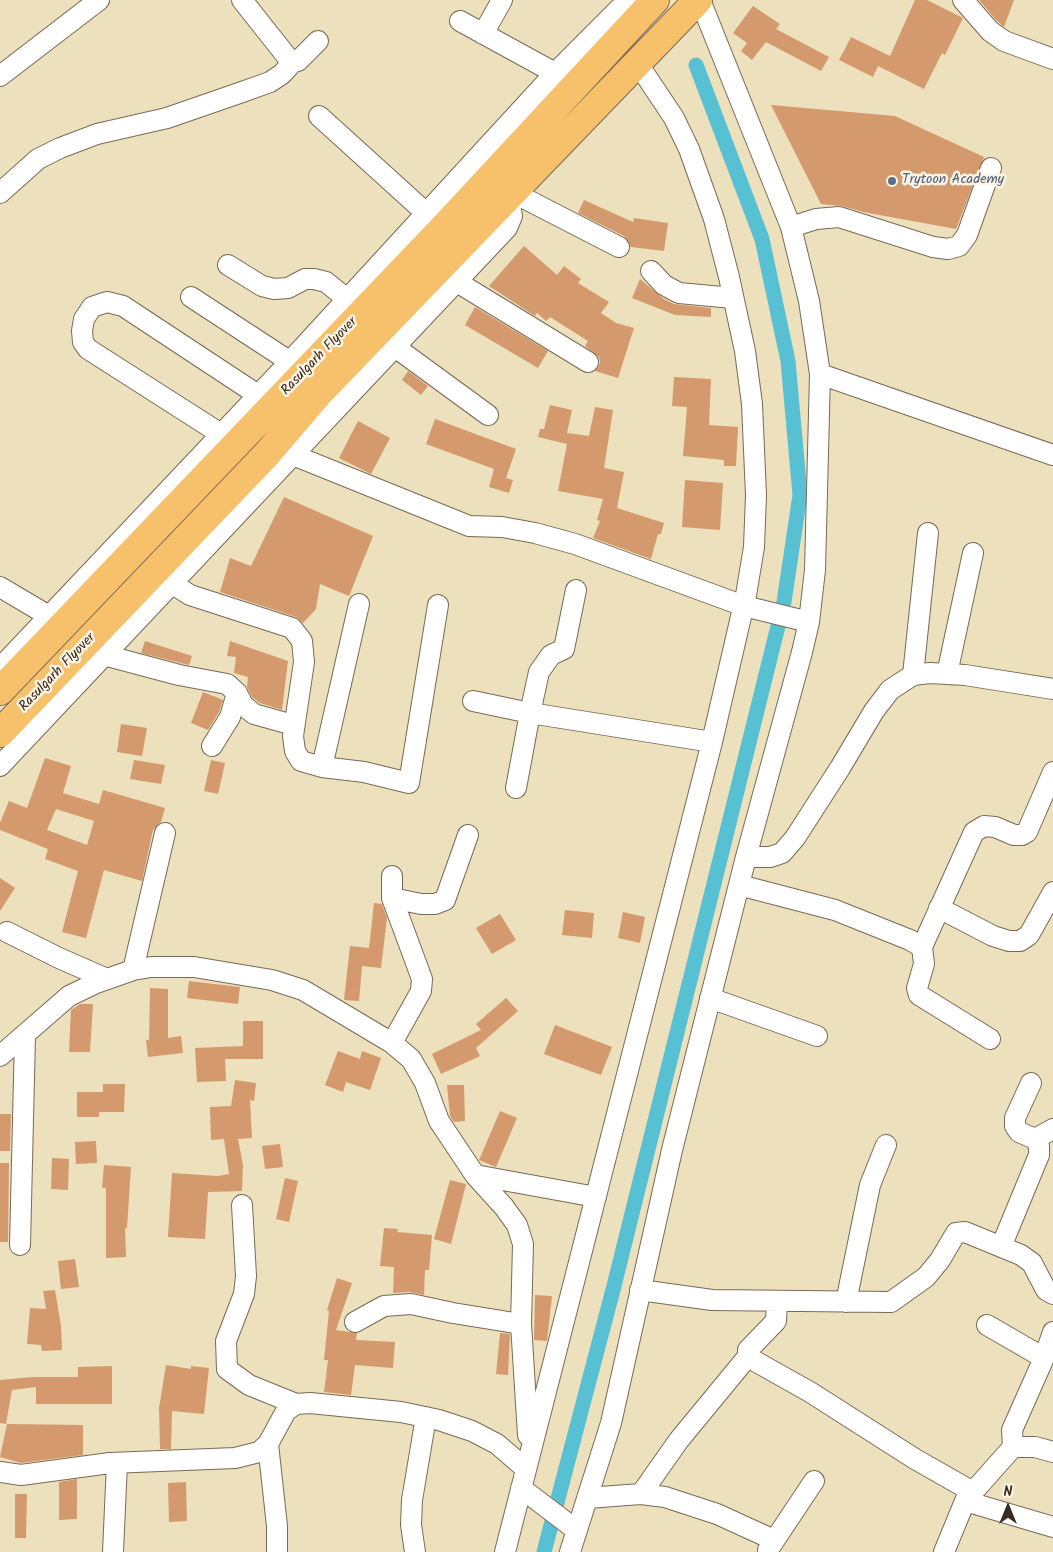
<!DOCTYPE html>
<style>
body{margin:0}
#map{position:relative;width:1053px;height:1552px;overflow:hidden;background:#ece0bd;font-family:Kalam,sans-serif}
canvas{display:block}
.north{position:absolute;left:983px;top:1482px;width:50px;height:50px;-webkit-text-stroke:4px #fcf5e5;paint-order:stroke;rotate:0deg;font-size:14px;font-weight:700;line-height:20px;text-align:center;color:#3b2a1e}
.north::after{content:'';display:block;margin:auto;width:18px;height:22px;background:#3b2a1e;clip-path:polygon(50% 0,100% 100%,50% 72%,0 100%)}
</style>
<div id="map">
<canvas width="1053" height="1552"></canvas>
<div class="north">N</div>
</div>
<script>
const context = document.querySelector('canvas').getContext('2d');
context.lineJoin = 'round';
const poly = rows => new Path2D(rows.map(r => 'M' + r).join(''));
function trace(path, color, width, dash) { context.strokeStyle = color; context.lineWidth = width; context.lineCap = dash ? 'butt' : 'round'; context.setLineDash(dash || []); context.stroke(path); }
function paint(path, color) { context.fillStyle = color; context.fill(path, 'evenodd'); }
function write(font, color, halo, rows, align = 'center') {
  context.font = font + ' Kalam,sans-serif'; context.lineWidth = 5; context.setLineDash([]); context.textBaseline = 'middle'; context.strokeStyle = halo; context.fillStyle = color; for (const [text, x, y, turn = 0] of rows) {
    context.save(); context.translate(x, y); context.rotate((+turn || 0) * Math.PI / 180); context.textAlign = isNaN(turn) ? turn : align; if (halo) context.strokeText(text, 0, 0); context.fillText(text, 0, 0); context.restore();
  }
}
trace(poly([
 [544,1552,614,1286,784,602,800,495,788,361,762,239,696,65]
]), '#57c1d3', 15);
paint(poly([
 [915,0,927,0,963,18,945,55,942,53,924,89,878,66,873,77,839,60,851,37,890,56],
 [979,0,1014,0,1004,27,996,20],
 [753,6,780,24,776,29,829,57,821,71,766,42,752,60,741,51,747,43,733,33],
 [771,105,895,116,984,157,956,229,863,212,842,206,821,204],
 [584,200,633,222,634,218,668,223,664,251,631,247,624,236,578,213],
 [524,246,557,275,564,266,581,279,578,283,609,302,601,313,616,323,634,328,618,378,595,371,600,363,599,357,585,346,588,341,550,317,546,321,537,313,535,316,489,286],
 [640,279,664,299,674,304,711,308,711,317,675,315,632,298],
 [475,307,548,351,538,368,465,325],
 [408,371,428,386,421,395,402,380],
 [674,377,711,379,709,425,738,427,736,466,724,466,724,460,683,456,687,407,672,406],
 [550,405,572,410,567,433,589,436,595,407,613,410,604,468,624,472,617,508,664,523,661,534,658,534,651,559,593,538,600,521,597,520,603,499,558,491,567,444,538,437,540,429,544,429],
 [435,419,516,449,506,478,513,480,509,493,489,487,494,469,426,444],
 [358,421,390,438,371,474,339,458],
 [685,480,723,483,720,530,682,527],
 [284,497,373,536,349,596,320,584,316,609,303,623,296,617,220,592,230,558,251,566],
 [145,641,192,656,189,665,141,653],
 [230,641,288,661,282,710,260,703,252,697,247,687,248,677,234,673,236,657,227,656],
 [203,692,223,700,219,712,208,730,191,723],
 [121,724,147,728,142,756,117,752],
 [45,758,71,766,63,793,99,804,103,790,165,808,161,822,153,830,142,881,104,870,86,938,62,932,78,871,45,859,48,849,0,830,0,823,9,801,27,808],
 [56,809,94,821,87,845,47,830],
 [134,760,165,765,161,784,130,779],
 [211,760,225,763,218,794,204,791],
 [0,878,15,888,0,911],
 [374,903,382,904,387,918,381,968,362,966,359,1001,344,1000,350,946,369,948],
 [565,910,594,913,592,938,562,935],
 [623,912,645,917,640,943,618,938],
 [500,914,516,940,492,954,476,928],
 [189,981,240,987,238,1004,187,998],
 [150,988,168,989,168,1038,181,1036,183,1053,148,1057,146,1040,149,1040],
 [506,998,518,1011,476,1048,480,1056,441,1074,432,1054,481,1030,476,1024],
 [80,1004,93,1004,90,1052,69,1052,71,1010],
 [243,1021,263,1021,263,1059,225,1059,226,1081,197,1082,195,1048,243,1046],
 [555,1025,612,1047,601,1075,544,1054],
 [338,1051,360,1059,362,1051,381,1058,370,1090,346,1082,343,1092,325,1085],
 [235,1080,256,1083,254,1101,250,1100,252,1138,238,1139,243,1165,242,1191,208,1192,205,1239,168,1237,172,1173,218,1176,229,1174,224,1139,211,1140,210,1107,231,1106],
 [103,1084,125,1084,124,1112,99,1112,99,1117,77,1117,77,1092,103,1092],
 [447,1085,464,1085,465,1121,454,1122,450,1116],
 [500,1111,517,1118,496,1167,479,1160],
 [0,1114,11,1114,10,1151,0,1151],
 [96,1141,97,1163,76,1164,75,1142],
 [280,1144,283,1167,265,1169,262,1146],
 [52,1158,69,1159,68,1190,51,1189],
 [0,1163,9,1163,8,1242,0,1242],
 [104,1165,131,1167,127,1228,125,1228,126,1257,106,1258,106,1188,102,1188],
 [285,1178,298,1181,289,1222,276,1219],
 [450,1180,466,1184,451,1244,434,1239],
 [384,1228,398,1229,397,1232,432,1235,429,1270,425,1270,424,1295,410,1292,393,1293,394,1267,380,1266],
 [75,1259,79,1287,61,1289,58,1261],
 [337,1278,352,1283,336,1330,357,1333,356,1340,395,1342,393,1368,355,1365,351,1395,324,1392,328,1360,324,1360,329,1311,327,1310],
 [55,1290,61,1326,62,1350,42,1351,41,1345,27,1344,30,1308,46,1309,43,1291],
 [535,1295,552,1296,547,1341,534,1340],
 [500,1333,510,1334,508,1375,496,1374],
 [166,1365,191,1369,191,1366,209,1368,204,1414,172,1411,171,1449,160,1449,159,1408],
 [112,1366,112,1404,36,1404,36,1387,12,1390,6,1424,0,1423,0,1380,33,1377,78,1377,78,1367],
 [7,1424,83,1425,83,1455,21,1463,0,1457],
 [77,1479,77,1519,59,1520,59,1482],
 [186,1482,187,1521,169,1522,168,1483],
 [15,1494,27,1494,26,1538,15,1538]
]), '#d49a6d');
const minor = poly([
 [242,0,288,58,293,62,298,61,318,41],
 [963,0,990,31,1004,41,1053,59],
 [460,21,555,73],
 [483,34,502,0],
 [0,76,99,0],
 [319,116,426,213],
 [0,193,38,159,60,148,97,134,167,118,245,91,270,82,282,74,293,62],
 [514,193,619,247],
 [791,227,816,219,839,217,933,247,948,249,959,246,967,235,991,168],
 [228,265,262,286,274,289,288,288,305,279,314,279,326,282,347,299],
 [651,271,664,285,679,293,733,298],
 [457,282,588,362],
 [191,297,289,361],
 [395,347,488,415],
 [820,374,1053,455],
 [221,434,88,349,83,342,82,331,84,319,92,307,107,302,123,306,258,395],
 [293,455,469,526,502,527,535,533,575,544,744,606,809,622],
 [171,583,190,595,292,628,302,641,304,662,293,736,295,751,301,761,322,767,364,772,409,783,438,605],
 [0,587,49,616],
 [576,590,564,649,551,655,539,672,530,713,712,742],
 [104,655,179,675,227,684,237,693,243,705,254,714,293,725],
 [0,668,282,370,555,73,628,0],
 [947,674,973,553],
 [913,675,928,533],
 [473,701,530,713,516,788],
 [212,746,230,717,237,693],
 [0,766,507,228,512,216,509,198],
 [322,767,359,604],
 [746,857,770,857,782,853,795,838,840,768,874,711,890,690,913,675,930,673,965,675,1053,689],
 [392,876,392,898,422,979,421,991,392,1043],
 [739,885,835,910,910,940,922,947,924,964,917,988,919,995,990,1039],
 [392,898,421,904,435,904,445,900,468,835],
 [939,908,993,936,1009,941,1020,941,1029,935,1053,892],
 [7,932,59,958,107,979],
 [922,947,974,832,984,826,995,827,1014,835,1022,835,1027,832,1053,772],
 [133,970,165,833],
 [710,998,817,1036],
 [0,1056,69,996,96,983,133,970,151,967,194,967,272,980,303,990,392,1043,411,1059,425,1083,439,1121,475,1175,504,1207,517,1225,523,1244,521,1324,528,1435],
 [1035,1139,1053,1129],
 [475,1175,596,1197],
 [242,1205,246,1276,244,1294,226,1341,227,1369,249,1385,296,1404],
 [20,1245,25,1036],
 [1001,1247,1039,1155,1039,1146,1035,1139,1019,1132,1015,1126,1015,1118,1031,1083],
 [640,1290,712,1300,891,1302,926,1277,940,1260,956,1233,965,1232,1021,1255,1032,1263,1046,1290,1053,1294],
 [777,1302,776,1321,748,1350,749,1355,753,1360,810,1392,915,1459,973,1492],
 [846,1302,870,1185,886,1145],
 [355,1322,384,1306,411,1304,453,1313,521,1324],
 [987,1325,1044,1358],
 [268,1444,277,1526,277,1552],
 [1013,1447,1012,1430,1044,1358,1053,1332],
 [0,1472,21,1475,110,1463,235,1458,259,1452,268,1444,286,1411,296,1404,310,1403,401,1412,439,1420,472,1431,497,1444,526,1469],
 [521,1488,575,1529],
 [641,1494,679,1440,749,1355],
 [587,1498,641,1494,665,1497,717,1514,774,1540],
 [965,1501,1053,1527],
 [768,1550,814,1481],
 [113,1552,117,1463],
 [415,1552,411,1525,412,1500,426,1417],
 [505,1552,712,742,746,595,754,547,756,495,752,404,745,351,729,277,714,219,689,149,674,118,638,64],
 [570,1552,611,1423,672,1150,746,857,802,652,809,622,815,570,820,374,809,301,791,227,700,0],
 [944,1552,965,1501,1013,1447,1035,1447,1053,1452]
]);
const highway = poly([
 [0,691,447,224,655,0],
 [0,733,267,454,320,392,698,0]
]);
trace(minor, '#796a56', 22);
trace(highway, '#796a56', 30);
trace(minor, '#fff', 20);
trace(highway, '#f7c06b', 28);
for (const [x, y, r, color] of [
 [892,181,5,"#5c6f8a"]
]) { const dot = new Path2D(); dot.arc(x, y, r, 0, 2 * Math.PI); context.fillStyle = color; context.fill(dot); trace(dot, '#fcf5e5', 2); }
write('14px', '#4e5e75', '#fcf5e5', [
 ["Trytoon Academy",902,181]
], 'left');
write('14px', '#3b2a1e', '#fcf5e5', [
 ["Rasulgarh Flyover",320,357,-46],
 ["Rasulgarh Flyover",58,673,-46]
]);
</script>
